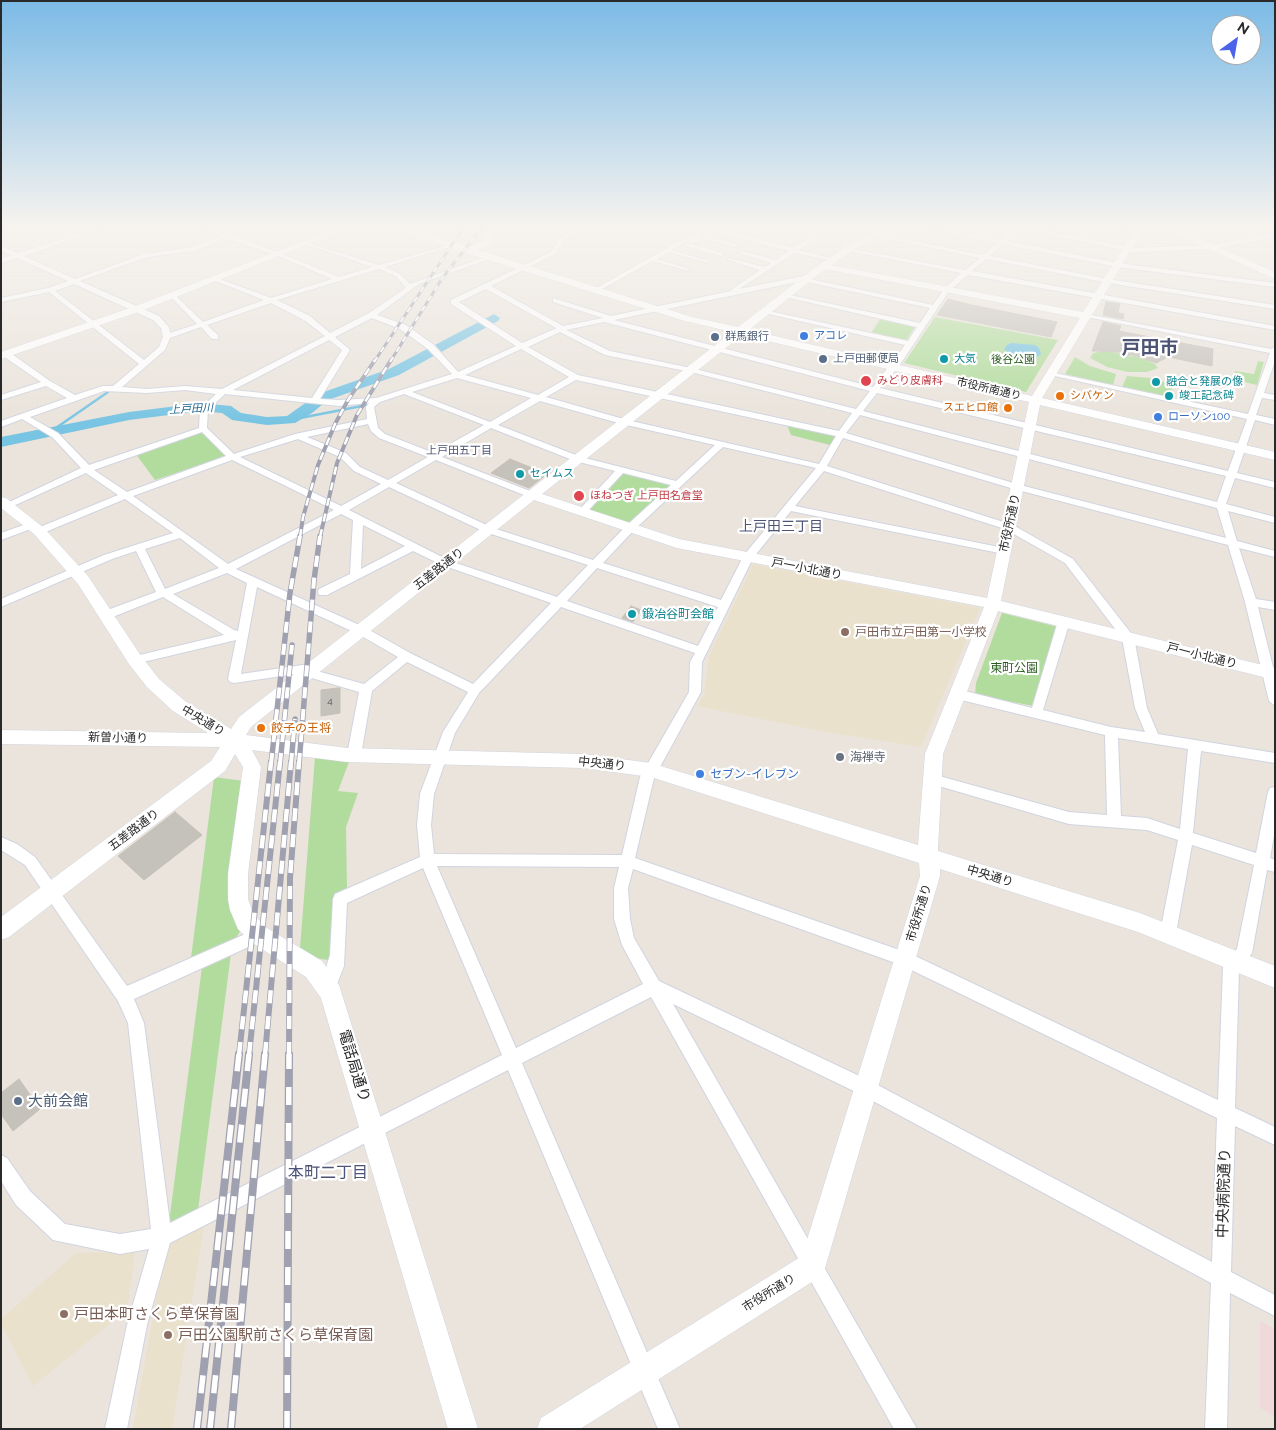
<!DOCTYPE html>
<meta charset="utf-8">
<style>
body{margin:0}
#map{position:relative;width:1276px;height:1430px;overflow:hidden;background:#eae4dc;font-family:Raleway,sans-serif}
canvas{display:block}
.frame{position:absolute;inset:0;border:2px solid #292929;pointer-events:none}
.north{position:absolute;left:1211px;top:15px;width:50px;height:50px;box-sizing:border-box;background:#fff;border:1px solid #a9a9a9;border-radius:50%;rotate:32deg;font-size:14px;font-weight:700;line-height:20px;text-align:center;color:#292929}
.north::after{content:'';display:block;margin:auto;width:18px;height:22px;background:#4a64e9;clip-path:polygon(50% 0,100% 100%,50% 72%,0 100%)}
</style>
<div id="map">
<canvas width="1276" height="1430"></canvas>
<div class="frame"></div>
<div class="north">N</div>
</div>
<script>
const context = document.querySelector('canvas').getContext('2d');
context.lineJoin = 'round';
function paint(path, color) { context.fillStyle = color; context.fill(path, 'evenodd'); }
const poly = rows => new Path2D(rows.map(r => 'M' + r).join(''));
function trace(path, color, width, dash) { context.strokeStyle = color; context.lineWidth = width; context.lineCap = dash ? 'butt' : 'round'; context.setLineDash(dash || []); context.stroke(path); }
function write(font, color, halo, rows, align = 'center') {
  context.font = font + ' Raleway,"Noto Sans JP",sans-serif'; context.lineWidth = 4.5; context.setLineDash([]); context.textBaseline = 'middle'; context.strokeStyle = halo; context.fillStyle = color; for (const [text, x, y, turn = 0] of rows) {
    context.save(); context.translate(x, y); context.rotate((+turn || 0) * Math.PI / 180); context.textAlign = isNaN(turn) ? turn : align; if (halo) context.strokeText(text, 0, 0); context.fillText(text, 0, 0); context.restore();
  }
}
paint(poly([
 [753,564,980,608,921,747,821,731,697,706,704,695,709,656],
 [204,1225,172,1429,133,1429,166,1242],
 [135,1252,127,1310,33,1386,1,1324,1,1319,76,1253]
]), '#eae1cc');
paint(poly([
 [1260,1321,1275,1329,1275,1417,1260,1408]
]), '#f0d9da');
paint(poly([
 [935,317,1058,340,1026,392,904,363],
 [881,318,916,325,906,341,871,333],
 [1105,351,1120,353,1131,357,1133,355,1147,360,1155,364,1158,368,1147,372,1128,372,1107,367,1090,358,1093,353],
 [1075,357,1090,366,1116,374,1113,385,1065,374],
 [1258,361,1264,362,1257,385,1232,379,1235,371,1254,374],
 [1127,376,1150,378,1174,385,1168,397,1122,387],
 [787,425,837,435,830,445,791,435],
 [202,432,226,456,155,480,135,453],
 [622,472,673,485,629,523,588,510],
 [1002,613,1058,627,1034,706,975,695,976,683],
 [315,757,349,762,338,791,358,793,346,827,347,891,331,959,327,960,316,958,300,948],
 [214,777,244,781,241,930,234,941,191,958],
 [231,953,198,1210,169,1223,202,967]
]), '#b1dc9d');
paint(poly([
 [1011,343,1035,345,1039,348,1041,354,1031,361,1024,362,1015,359,1004,349,1007,345]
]), '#77c4e3');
trace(poly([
 [290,420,372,404],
 [50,432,108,392]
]), '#77c4e3', 2.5);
paint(poly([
 [494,314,500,318,498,321,399,375,328,400,312,413,295,423,267,425,232,420,222,413,201,411,129,420,1,447,1,437,129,412,201,403,231,406,241,413,267,417,287,416,318,394,389,369,494,314]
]), '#77c4e3');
const building = poly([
 [948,299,972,305,1057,322,1051,337,937,315,948,299],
 [1106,302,1120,304,1118,313,1124,314,1123,319,1103,315,1106,302],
 [1103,322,1121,326,1119,331,1213,349,1212,366,1168,357,1156,363,1131,354,1131,356,1122,354,1122,352,1092,351,1103,322],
 [510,459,547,474,529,488,491,473,510,459],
 [631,606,641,610,633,622,622,618,631,606],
 [338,688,340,688,340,713,321,716,321,690,338,688],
 [175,812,202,835,144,880,118,856,175,812],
 [19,1079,40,1109,13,1131,1,1114,1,1093,19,1079]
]);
paint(building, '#c5c1bb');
trace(building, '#c5c0b6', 1);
const street = poly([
 [107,225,115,225,24,256,75,279,144,254,193,247,220,236,192,225,200,225,225,233,246,225,253,225,231,235,280,253,339,277,372,267,305,244,305,242,379,265,452,244,452,246,385,267,400,274,410,284,488,256,492,256,492,258,419,284,377,315,406,325,434,345,458,372,516,346,451,304,451,300,551,252,561,237,586,225,593,225,565,239,555,254,491,286,563,326,603,318,553,302,553,298,611,316,731,291,732,289,760,270,728,260,728,258,765,267,771,263,739,253,742,251,775,260,789,251,707,230,699,235,739,245,736,247,702,238,693,243,689,243,689,241,694,238,671,250,709,261,709,263,671,253,671,251,657,259,689,269,689,271,652,261,597,292,591,291,701,229,691,225,708,225,793,248,829,225,835,225,799,250,834,259,834,261,795,253,739,289,809,275,812,277,810,279,933,305,944,289,961,273,844,250,847,248,965,270,980,258,871,235,874,233,983,255,997,243,913,225,923,225,1001,240,1015,228,1005,225,1025,225,1024,226,1133,248,1212,245,1275,233,1275,237,1212,249,1133,252,1021,229,1007,241,1117,263,1275,283,1275,287,1117,267,1003,244,990,256,1108,279,1275,305,1275,309,1108,283,986,259,972,271,1275,326,1275,330,968,275,949,291,897,369,880,388,1228,471,1247,419,1046,374,1050,372,1248,414,1270,353,1082,316,1086,314,1271,349,1275,347,1275,361,1264,393,1275,395,1275,400,1262,398,1256,415,1275,419,1275,425,1255,420,1237,473,1275,482,1275,488,1235,478,1226,504,1275,517,1275,523,1228,511,1237,541,1275,551,1275,557,1239,548,1256,599,1275,602,1275,610,1258,607,1275,675,1275,706,1269,701,1245,602,1228,545,1014,489,843,438,827,466,1013,525,1073,559,1134,637,1147,708,1158,734,1275,753,1275,763,1201,751,1193,833,1256,853,1268,792,1270,788,1275,787,1275,830,1270,858,1275,860,1275,872,1267,870,1252,953,1239,970,1235,1108,1275,1127,1275,1145,1235,1126,1231,1272,1275,1295,1275,1316,1230,1293,1227,1429,1205,1429,1211,1283,860,1094,673,1004,917,1429,894,1429,651,997,522,1063,680,1429,658,1429,508,1070,170,1243,147,1325,127,1429,105,1429,127,1325,149,1249,120,1254,53,1240,16,1205,1,1181,1,1155,7,1158,30,1191,65,1224,120,1234,151,1229,128,1023,118,1001,25,865,1,850,1,837,17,844,35,857,127,986,259,928,264,930,267,935,264,940,134,999,144,1023,170,1223,502,1055,423,868,347,903,344,966,334,992,328,994,322,992,320,986,330,955,333,899,335,894,420,857,417,825,420,794,443,732,468,692,407,662,372,691,361,755,359,759,354,760,349,759,347,755,359,692,305,676,303,673,234,683,230,682,228,679,236,640,135,664,131,663,129,660,131,657,224,635,163,597,110,618,102,618,100,615,102,612,156,592,136,551,112,559,1,607,1,599,104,555,173,533,125,499,43,533,35,533,35,529,118,495,86,473,11,507,5,507,3,505,81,468,52,437,22,419,1,427,1,421,67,398,46,386,1,400,1,395,41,382,3,356,3,352,9,352,50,381,75,395,103,386,113,386,139,364,49,292,1,302,1,298,48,288,68,281,17,258,1,263,1,259,12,255,1,251,1,246,18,253,107,225],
 [226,238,276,255,332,279,271,298,217,278,213,278,213,280,264,300,203,322,175,295,171,295,171,297,197,324,170,333,169,327,159,316,80,281,147,257,194,251,226,238],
 [379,269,396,276,406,288,369,313,330,333,310,316,277,300,379,269],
 [802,281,930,308,920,323,785,294,781,296,917,327,908,341,764,310,760,312,905,345,873,387,614,320,802,281],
 [74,284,153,320,161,328,163,337,159,347,144,360,55,291,74,284],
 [486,289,556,328,557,328,522,343,459,302,486,289],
 [271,303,304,320,325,336,222,389,185,386,147,389,122,387,165,350,170,338,201,327,212,339,218,339,218,335,207,325,271,303],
 [372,318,400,329,428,349,452,374,376,398,339,400,320,399,350,350,335,337,372,318],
 [604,322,870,391,856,409,691,368,610,351,566,330,604,322],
 [560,332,605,355,691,372,852,413,839,431,578,375,528,347,560,332],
 [329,340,342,350,312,398,233,390,329,340],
 [521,349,569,377,538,395,465,375,521,349],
 [457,378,531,398,490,422,412,392,457,378],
 [576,380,836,436,819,464,627,420,546,397,576,380],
 [185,390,216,394,200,409,199,428,89,465,58,433,30,417,104,391,147,393,185,390],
 [877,393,1226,476,1217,502,863,411,877,393],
 [225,394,339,406,369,403,366,407,367,419,295,434,234,454,207,428,208,410,225,394],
 [404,394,484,425,434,453,385,434,378,428,374,407,380,402,404,394],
 [540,401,622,424,715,445,676,481,581,457,498,425,540,401],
 [860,415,1217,508,1226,538,1020,485,846,433,860,415],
 [368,424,371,431,379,438,428,457,388,480,360,467,346,453,307,437,368,424],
 [491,428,575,461,615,471,579,510,579,514,585,514,623,473,671,485,626,526,593,560,493,528,396,483,436,460,529,497,535,497,535,493,442,457,491,428],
 [202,432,226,456,127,492,94,470,202,432],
 [298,439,340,457,354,471,381,484,341,506,240,457,298,439],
 [723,447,816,468,744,555,721,600,603,563,634,530,723,447],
 [232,460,288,487,334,510,228,564,133,496,232,460],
 [824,471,1005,529,1065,563,1122,638,1135,708,1145,732,1111,727,1043,710,1070,621,1064,617,1058,621,1032,708,957,689,953,691,951,694,953,697,957,699,1105,735,1107,815,1069,812,932,774,927,775,925,779,927,783,932,784,1069,824,1147,830,1178,840,1160,933,1163,938,1168,940,1173,938,1176,933,1192,845,1254,865,1237,949,1225,962,1223,967,1218,1100,911,954,635,858,654,778,701,692,702,662,753,558,791,511,1004,554,1009,551,1004,548,795,506,824,471],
 [389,487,485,532,588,565,557,597,450,561,349,510,389,487],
 [341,514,353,520,350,574,319,589,318,592,319,595,327,595,413,551,442,565,551,603,473,684,410,653,366,628,236,569,341,514],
 [363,525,405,546,361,569,363,525],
 [180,538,219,568,165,589,145,549,180,538],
 [597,568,718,607,698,646,567,601,597,568],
 [227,573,247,583,238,631,234,630,173,594,227,573],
 [257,587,358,634,398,657,364,684,317,671,322,667,316,663,241,674,257,587],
 [561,607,695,653,690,662,689,692,640,777,622,855,434,854,431,825,434,794,455,733,479,693,561,607],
 [1118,738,1188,749,1180,829,1147,818,1121,816,1118,738],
 [437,866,619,867,614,888,614,919,622,945,643,984,516,1048,437,866],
 [633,869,901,965,1217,1118,1212,1262,872,1082,659,981,634,938,630,919,628,888,633,869],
 [1095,225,1106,225,1140,232,1137,234,1095,225],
 [687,243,723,253,724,254,721,256,685,246,685,244,687,243],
 [32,522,36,523,36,527,1,540,1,533,32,522]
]);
const secondary = poly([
 [346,225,356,225,141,311,1,359,1,352,133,307,346,225],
 [385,225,396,225,469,247,484,240,493,225,501,225,490,244,478,250,692,317,738,327,820,264,850,244,888,225,898,225,856,248,831,265,1083,312,1138,225,1146,225,1042,398,1275,452,1275,460,1040,405,1001,601,1275,668,1275,680,998,611,943,754,938,848,938,851,1140,913,1275,966,1275,988,1138,932,940,869,940,876,823,1275,580,1429,537,1429,541,1418,802,1256,920,876,919,863,651,777,583,768,347,762,252,750,261,767,248,874,248,899,252,910,254,915,267,928,322,961,339,985,478,1429,448,1429,321,998,306,977,251,942,238,929,230,910,228,899,228,874,243,767,235,754,225,771,9,937,1,940,1,917,211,761,220,747,1,744,1,730,208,733,173,711,147,687,129,664,78,584,34,534,1,508,1,497,6,498,44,528,88,576,141,656,159,679,185,701,231,729,239,717,732,332,685,321,466,253,385,225],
 [825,269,1080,318,1032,396,749,330,825,269],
 [742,335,1029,402,987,598,679,539,542,494,742,335],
 [534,500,677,548,984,607,925,754,918,845,651,763,583,754,347,748,246,735,251,727,534,500],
 [1157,225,1167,225,1275,272,1275,279,1157,225]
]);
trace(street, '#d1d4e0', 2);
trace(secondary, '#d1d4e0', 1);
paint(street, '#fff');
paint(secondary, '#fff');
const railFar4 = poly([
 [374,362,465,225],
 [390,362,443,277,484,225]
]);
const railFar3 = poly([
 [300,537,303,517,318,465,335,424,348,400,375,360],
 [320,537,337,463,357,415,391,360]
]);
const railFar2 = poly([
 [271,764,290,593,300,536],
 [280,764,292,645],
 [291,764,295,719],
 [299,764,314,580,320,536]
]);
const railFar1 = poly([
 [239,1055,271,762],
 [249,1055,280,762],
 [265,1055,291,762],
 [289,1055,290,878,299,762]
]);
const rail = poly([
 [197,1429,239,1054],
 [210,1429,249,1054],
 [231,1429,265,1054],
 [287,1429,289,1054]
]);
trace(railFar4, '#9fa1b1', 3);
trace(railFar3, '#9fa1b1', 4);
trace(railFar2, '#9fa1b1', 5.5);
trace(railFar1, '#9fa1b1', 6);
trace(rail, '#9fa1b1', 8);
trace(railFar4, '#fff', 2, [6]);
trace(railFar3, '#fff', 2.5, [8]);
trace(railFar2, '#fff', 4, [11]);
trace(railFar1, '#fff', 4.5, [13]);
trace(rail, '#fff', 5.5, [18]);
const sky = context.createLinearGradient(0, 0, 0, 425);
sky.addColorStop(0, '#7bbae6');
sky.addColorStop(0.53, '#f6f3ef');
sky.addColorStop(1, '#f6f3ef00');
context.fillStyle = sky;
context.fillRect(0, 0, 1276, 425);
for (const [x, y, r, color] of [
 [804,336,5,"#3f7fe0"],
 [715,337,5,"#5c6f8a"],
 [823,359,5,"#5c6f8a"],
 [944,359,5,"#0f9aa8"],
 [866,381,6,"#e0444e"],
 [1156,382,5,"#0f9aa8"],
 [1060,396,5,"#e8710a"],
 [1169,396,5,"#0f9aa8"],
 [1008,408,5,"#e8710a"],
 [1158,417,5,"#3f7fe0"],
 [520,474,5,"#0f9aa8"],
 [579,496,6,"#e0444e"],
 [632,614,5,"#0f9aa8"],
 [845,632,5,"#8d6e63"],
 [261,728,5,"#e8710a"],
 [840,757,5,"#6b7280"],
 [700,774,5,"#3f7fe0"],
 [18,1101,5,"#5c6f8a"],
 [64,1314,5,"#8d6e63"],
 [168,1335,5,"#8d6e63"]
]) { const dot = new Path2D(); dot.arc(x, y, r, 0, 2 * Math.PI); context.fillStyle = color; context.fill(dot); trace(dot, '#fff', 2); }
write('10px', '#504f4e', null, [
 ["4",330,701]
]);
write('11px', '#366cbe', '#fff', [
 ["アコレ",814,336],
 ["ローソン100",1168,417]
], 'left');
write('11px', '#4e5e75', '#fff', [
 ["群馬銀行",725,337],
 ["上戸田郵便局",833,359]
], 'left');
write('11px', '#0d838f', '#fff', [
 ["大気",954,359],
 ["融合と発展の像",1166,382],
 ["竣工記念碑",1179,396],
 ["セイムス",530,474]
], 'left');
write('11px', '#2c5e20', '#fff', [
 ["後谷公園",1013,360]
]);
write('11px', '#be3a42', '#fff', [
 ["みどり皮膚科",877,381],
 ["ほねつぎ 上戸田名倉堂",590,496]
], 'left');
write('11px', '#292929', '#fff', [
 ["市役所南通り",989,389,13]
]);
write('11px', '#c56008', '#fff', [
 ["シバケン",1070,396],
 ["スエヒロ館",998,408,"right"]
], 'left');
write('italic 11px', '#19628c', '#fff', [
 ["上戸田川",191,409,-3]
]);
write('11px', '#4d5475', '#fff', [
 ["上戸田五丁目",459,451]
]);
write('12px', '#292929', '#fff', [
 ["市役所通り",1010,523,-78],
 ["五差路通り",439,569,-38],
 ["戸一小北通り",807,569,11],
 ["戸一小北通り",1202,656,14],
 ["中央通り",203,721,31],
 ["新曽小通り",118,738,1],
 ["中央通り",602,764,6],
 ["五差路通り",134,830,-37],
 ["中央通り",990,876,17],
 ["市役所通り",919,913,-73],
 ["市役所通り",769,1293,-32]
]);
write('12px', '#0d838f', '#fff', [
 ["鍛冶谷町会館",642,614]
], 'left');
write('12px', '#785e54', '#fff', [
 ["戸田市立戸田第一小学校",855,632]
], 'left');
write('12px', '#2c5e20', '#fff', [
 ["東町公園",1014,668]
]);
write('12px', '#c56008', '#fff', [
 ["餃子の王将",271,728]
], 'left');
write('12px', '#5b616d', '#fff', [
 ["海禅寺",850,757]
], 'left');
write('12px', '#366cbe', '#fff', [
 ["セブン-イレブン",710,774]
], 'left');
write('14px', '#4d5475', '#fff', [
 ["上戸田三丁目",781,527]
]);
write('15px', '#292929', '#fff', [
 ["電話局通り",354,1066,73],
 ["中央病院通り",1224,1193,-88]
]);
write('15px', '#4e5e75', '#fff', [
 ["大前会館",28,1101]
], 'left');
write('15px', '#785e54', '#fff', [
 ["戸田本町さくら草保育園",74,1314],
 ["戸田公園駅前さくら草保育園",178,1335]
], 'left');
write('16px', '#4d5475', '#fff', [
 ["本町二丁目",328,1173]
]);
write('bold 19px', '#4d5475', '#fff', [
 ["戸田市",1150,348]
]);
</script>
